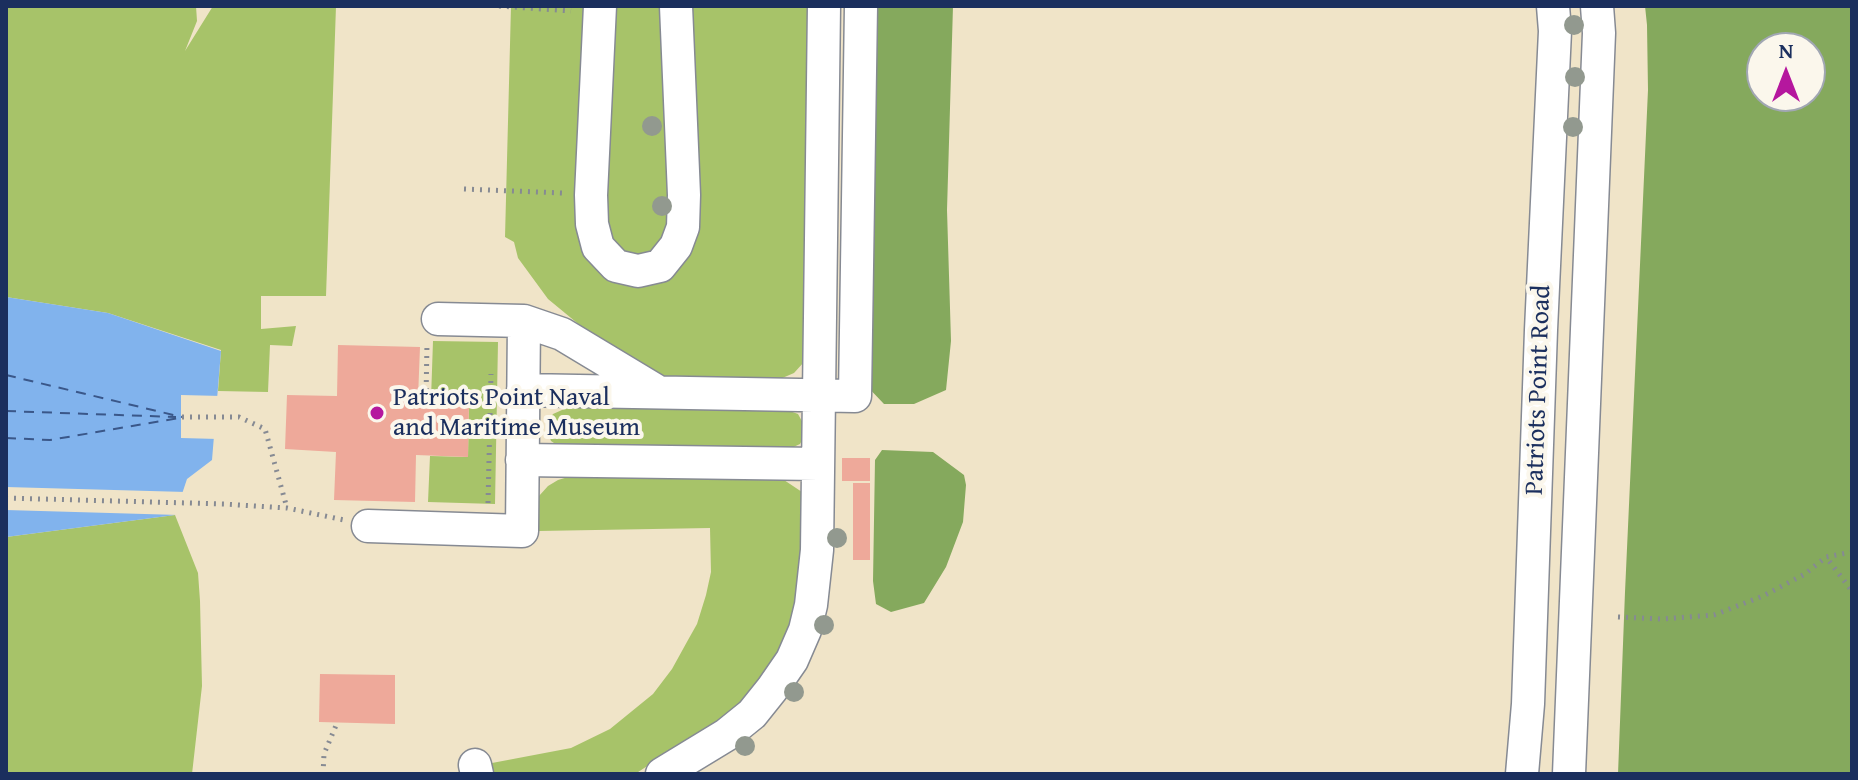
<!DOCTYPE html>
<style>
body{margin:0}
#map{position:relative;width:1858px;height:780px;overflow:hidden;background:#f0e4c8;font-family:"Gentium Book Plus",serif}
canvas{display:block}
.frame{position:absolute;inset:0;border:8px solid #1b2f5e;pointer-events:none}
.north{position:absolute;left:1746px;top:32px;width:80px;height:80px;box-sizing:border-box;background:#fbf7ec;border:2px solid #a1a7b3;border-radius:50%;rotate:0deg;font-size:22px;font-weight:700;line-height:32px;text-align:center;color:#1b2f5e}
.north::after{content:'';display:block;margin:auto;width:28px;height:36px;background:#b5179e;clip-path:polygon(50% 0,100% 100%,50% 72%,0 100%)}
</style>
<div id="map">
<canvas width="1858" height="780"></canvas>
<div class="frame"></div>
<div class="north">N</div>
</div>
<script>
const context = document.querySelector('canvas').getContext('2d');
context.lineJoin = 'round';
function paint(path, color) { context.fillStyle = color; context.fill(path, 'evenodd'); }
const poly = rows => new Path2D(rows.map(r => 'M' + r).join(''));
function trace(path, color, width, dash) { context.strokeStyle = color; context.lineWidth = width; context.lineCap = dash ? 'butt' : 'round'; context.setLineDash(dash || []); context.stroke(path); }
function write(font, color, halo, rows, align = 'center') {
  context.font = font + ' "Gentium Book Plus",serif'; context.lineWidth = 8; context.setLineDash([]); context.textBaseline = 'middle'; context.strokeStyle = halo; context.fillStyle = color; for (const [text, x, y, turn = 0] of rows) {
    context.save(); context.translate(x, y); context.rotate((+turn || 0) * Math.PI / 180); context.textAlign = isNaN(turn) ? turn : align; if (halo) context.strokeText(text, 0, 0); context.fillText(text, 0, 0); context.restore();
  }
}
paint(poly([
 [6,6,196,6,197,21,185,51,213,6,336,6,326,296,261,296,261,329,296,326,292,346,270,345,268,392,218,391,221,350,108,313,6,297],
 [511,6,810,6,804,362,794,373,780,379,659,377,599,341,548,299,518,258,514,242,505,237],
 [433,341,498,342,495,504,428,502,430,456,468,457,469,400,431,399],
 [571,406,787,410,798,414,804,425,805,435,800,444,787,450,560,447,551,441,548,433,548,422,553,414],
 [568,477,781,478,802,492,803,580,786,637,764,679,732,711,635,774,492,774,492,763,571,748,610,729,653,694,672,669,688,640,697,624,706,595,711,572,710,528,538,531,539,496,548,486,558,480],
 [175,515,198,573,200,601,202,686,192,774,6,774,6,537]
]), '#a7c369');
paint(poly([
 [871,6,953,6,947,210,951,341,946,390,914,404,884,404,863,382],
 [1645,6,1852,6,1852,774,1618,774,1625,592,1648,90,1647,25],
 [1762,48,1810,48,1810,96,1762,96],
 [882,450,933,452,964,475,966,485,963,522,946,567,924,603,891,612,876,604,873,581,875,460]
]), '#85a95d');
paint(poly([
 [6,297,108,313,221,351,212,460,187,479,175,515,6,537]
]), '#81b3ed');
paint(poly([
 [181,395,222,396,218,439,181,438],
 [6,487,186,492,179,515,6,510]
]), '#f0e4c8');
trace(poly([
 [6,375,182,417],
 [6,411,176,417],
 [6,438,50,440,179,418]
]), '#3a5789', 2, [10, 8]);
paint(poly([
 [338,345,420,347,418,398,469,400,468,457,416,455,415,502,334,500,336,452,285,449,287,395,337,396],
 [842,458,870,458,870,481,842,481],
 [853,483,870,483,870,560,853,560],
 [320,674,395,675,395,724,319,722]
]), '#eea99a');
const minor = poly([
 [600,6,591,195,592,224,598,247,616,266,638,271,660,266,676,246,683,227,684,195,676,6],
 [524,321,562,334,655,390],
 [523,390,855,396,861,6],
 [522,460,818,464],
 [368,526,522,531,524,321,438,319],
 [475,765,477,774],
 [662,774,726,735,752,714,772,689,792,660,805,630,811,605,817,550,824,6],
 [1522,774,1528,704,1541,330,1555,31,1553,6],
 [1569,774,1599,33,1597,6]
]);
trace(minor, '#868a93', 35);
trace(poly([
 [499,6,571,11],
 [464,189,562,193],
 [426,398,427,343],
 [182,417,239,417,265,429,287,508],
 [6,498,224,504,287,508,344,520],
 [488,503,491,374],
 [1852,552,1826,557,1852,591],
 [1618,617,1662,619,1714,615,1763,596,1805,574,1826,557],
 [323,774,324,754,337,723]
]), '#868a93', 5, [2, 6]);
trace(minor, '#fff', 32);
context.fillStyle = '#92998f';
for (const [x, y] of [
 [1574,25],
 [1575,77],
 [652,126],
 [1573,127],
 [662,206],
 [837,538],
 [824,625],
 [794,692],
 [745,746]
]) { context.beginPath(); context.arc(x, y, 10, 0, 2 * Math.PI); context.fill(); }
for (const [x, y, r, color] of [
 [377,413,8,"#b5179e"]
]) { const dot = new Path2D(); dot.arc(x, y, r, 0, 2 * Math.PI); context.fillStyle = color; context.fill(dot); trace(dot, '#fbf7ec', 3); }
write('26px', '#1b2f5e', '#fbf7ec', [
 ["Patriots Point Road",1539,390,-88]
]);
write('26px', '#1b2f5e', '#fbf7ec', [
 ["Patriots Point Naval",393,398],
 ["and Maritime Museum",393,428]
], 'left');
</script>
